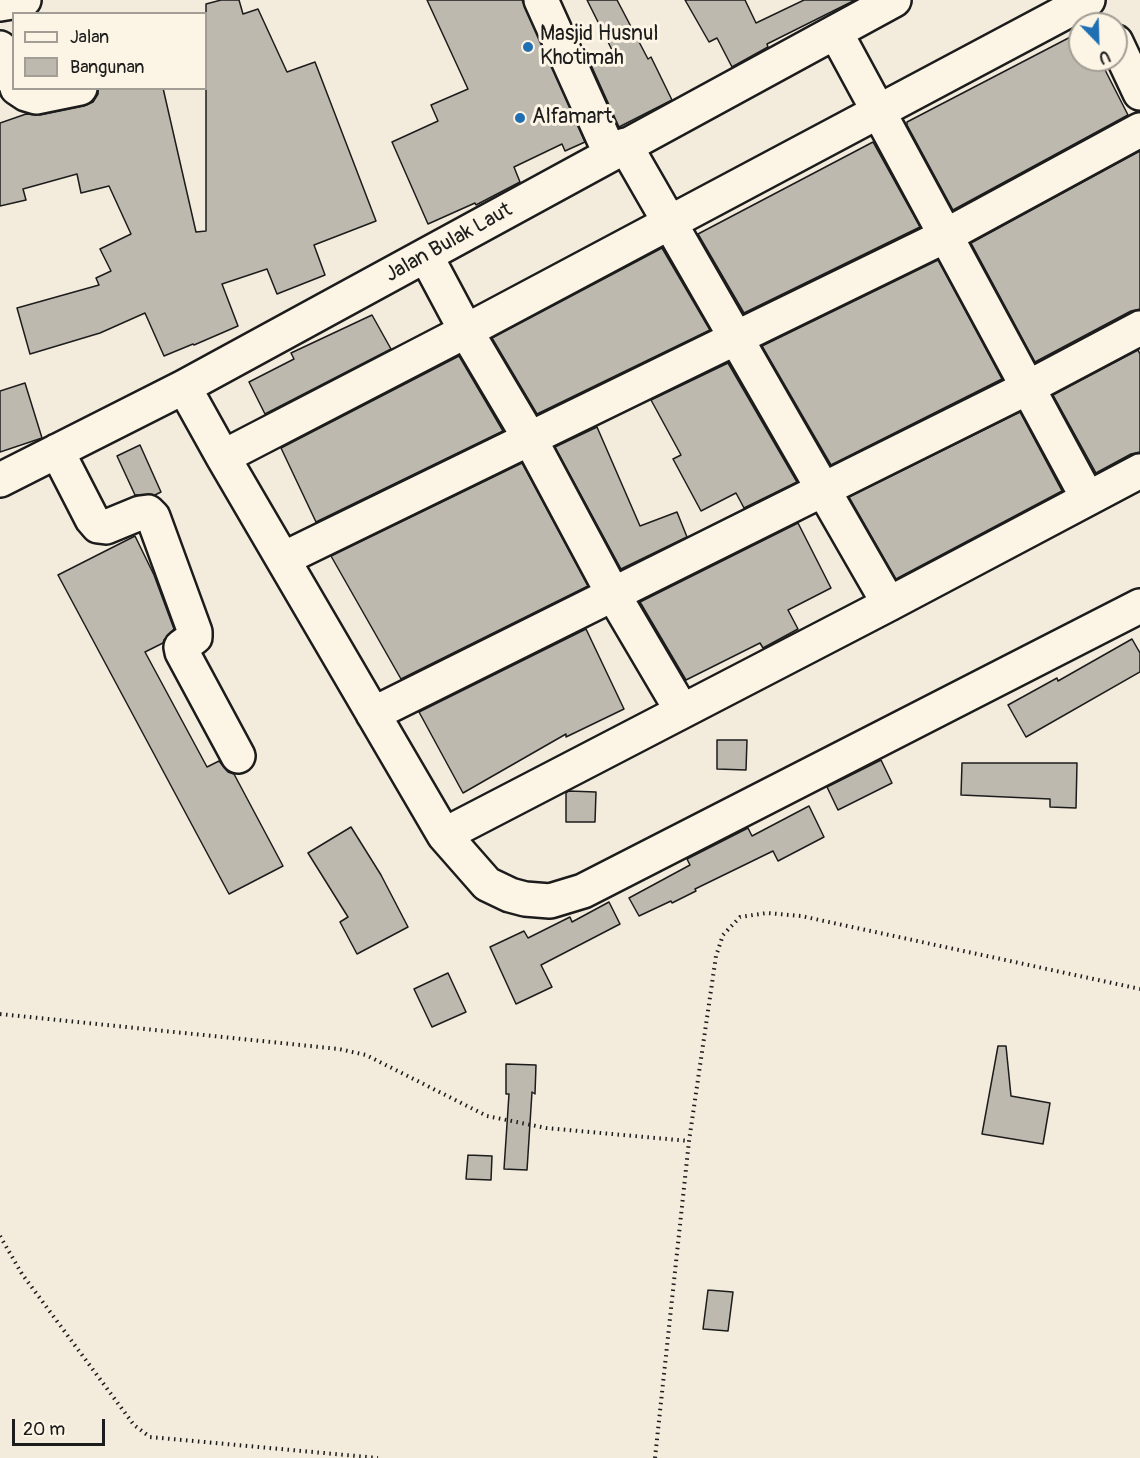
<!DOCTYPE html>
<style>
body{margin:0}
#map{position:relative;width:1140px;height:1458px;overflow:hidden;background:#f3ecdd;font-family:Pangolin,sans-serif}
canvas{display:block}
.legend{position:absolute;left:12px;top:12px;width:195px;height:78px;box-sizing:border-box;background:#fcf5e5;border:2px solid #a29e95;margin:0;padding:8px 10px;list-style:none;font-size:18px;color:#1c1c1c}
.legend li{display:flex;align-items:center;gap:12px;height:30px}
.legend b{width:30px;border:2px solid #a29e95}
.north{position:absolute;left:1068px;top:12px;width:60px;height:60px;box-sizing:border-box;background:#fcf5e5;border:2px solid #a29e95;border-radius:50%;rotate:157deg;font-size:16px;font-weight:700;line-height:24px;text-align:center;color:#1c1c1c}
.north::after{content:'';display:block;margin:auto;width:21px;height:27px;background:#1f6fb2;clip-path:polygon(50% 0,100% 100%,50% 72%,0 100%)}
.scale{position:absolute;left:12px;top:1419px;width:93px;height:27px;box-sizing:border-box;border:3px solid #1c1c1c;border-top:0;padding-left:8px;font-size:18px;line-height:21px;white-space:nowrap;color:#1c1c1c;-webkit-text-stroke:4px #fcf5e5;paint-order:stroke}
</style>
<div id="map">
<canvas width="1140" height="1458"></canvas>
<ul class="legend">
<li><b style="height:8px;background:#fcf5e5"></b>Jalan</li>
<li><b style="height:16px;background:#beb9ae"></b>Bangunan</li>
</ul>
<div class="north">U</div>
<div class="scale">20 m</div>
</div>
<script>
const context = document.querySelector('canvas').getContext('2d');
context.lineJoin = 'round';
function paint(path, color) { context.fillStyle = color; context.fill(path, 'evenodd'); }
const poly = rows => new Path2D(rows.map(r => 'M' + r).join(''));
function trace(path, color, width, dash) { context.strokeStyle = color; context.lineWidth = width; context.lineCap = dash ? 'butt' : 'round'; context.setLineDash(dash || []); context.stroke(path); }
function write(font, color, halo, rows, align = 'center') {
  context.font = font + ' Pangolin,sans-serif'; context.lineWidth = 6; context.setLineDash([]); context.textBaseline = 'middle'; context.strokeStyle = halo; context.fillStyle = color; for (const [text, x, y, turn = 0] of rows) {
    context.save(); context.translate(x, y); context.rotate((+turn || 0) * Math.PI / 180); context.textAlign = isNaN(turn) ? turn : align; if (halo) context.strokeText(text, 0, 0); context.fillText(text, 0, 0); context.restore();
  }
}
const building = poly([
 [221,0,239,0,243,14,258,9,287,72,315,62,376,221,314,245,325,275,277,294,267,269,222,284,238,326,194,345,193,344,164,356,145,313,100,333,30,354,17,308,99,285,96,278,111,271,100,249,131,234,109,186,81,193,77,174,23,189,26,200,0,206,0,123,26,114,40,115,84,106,93,102,98,94,98,88,163,88,196,232,206,231,206,4,221,0],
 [427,0,522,0,585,142,565,151,562,144,514,167,520,182,476,205,475,203,428,224,392,142,438,121,431,105,468,89,427,0],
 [587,0,617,0,648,59,651,57,672,100,619,127,591,65,614,54,587,0],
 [685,0,745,0,756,23,804,0,855,0,767,44,768,47,732,67,717,38,709,42,685,0],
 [1080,32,1080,60,1100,60,1128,115,953,210,907,125,907,122,1080,32],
 [873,142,920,227,744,313,698,234,873,142],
 [1140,151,1140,309,1131,311,1035,362,971,243,1140,151],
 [662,248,710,330,537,414,492,338,662,248],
 [938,260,1002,379,831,465,762,346,938,260],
 [372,315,391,349,265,414,249,382,294,359,291,353,372,315],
 [1138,350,1140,354,1140,452,1131,454,1096,473,1053,395,1138,350],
 [459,356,503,431,316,522,281,448,459,356],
 [728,363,797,482,744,508,736,493,701,511,673,459,681,455,651,400,728,363],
 [25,383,42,438,0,452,0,391,25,383],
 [1020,412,1062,491,896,579,849,497,1020,412],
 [597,427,640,526,677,512,687,537,621,569,555,447,597,427],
 [140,445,161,492,155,495,135,495,117,456,140,445],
 [522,463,588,586,401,679,331,556,522,463],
 [798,523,831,588,788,610,798,629,763,648,760,643,686,680,640,602,798,523],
 [135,536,154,575,174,629,164,640,163,643,145,652,207,767,219,761,228,772,234,774,283,866,229,894,58,575,135,536],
 [586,629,624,709,566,737,566,734,463,793,419,712,586,629],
 [1132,639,1140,653,1140,672,1026,737,1008,705,1057,678,1058,681,1132,639],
 [717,740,747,740,746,770,717,769,717,740],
 [881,760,892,783,838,810,827,787,881,760],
 [962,763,1077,763,1076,808,1050,807,1050,799,961,795,962,763],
 [569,791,596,792,595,822,566,822,566,793,569,791],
 [809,806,824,837,778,861,773,851,695,889,696,891,672,903,671,901,639,916,629,898,690,865,687,859,748,828,752,836,809,806],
 [351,827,381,875,408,927,357,954,340,922,348,917,308,853,351,827],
 [609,902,620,924,541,965,552,987,516,1004,490,947,524,931,528,938,570,917,572,922,609,902],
 [448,973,466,1012,432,1027,414,989,448,973],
 [998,1046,1006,1046,1011,1096,1050,1103,1043,1144,982,1134,998,1046],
 [506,1064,536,1065,535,1094,532,1092,527,1170,504,1169,509,1094,506,1094,506,1064],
 [468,1155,492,1156,491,1180,466,1179,468,1155],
 [708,1290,733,1292,728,1331,703,1329,708,1290]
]);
paint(building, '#beb9ae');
trace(building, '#1c1c1c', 1.5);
const minor = poly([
 [541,0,610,153],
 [0,4,24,0],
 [836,33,1087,497],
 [1116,42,1140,93],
 [0,48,14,81],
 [17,88,26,94,36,97,80,88],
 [625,145,889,604],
 [426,256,466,331,530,439,613,594,682,711],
 [184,387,223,457,444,835,487,884,510,895,525,899,550,901,583,891,1140,606],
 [57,451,92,519,98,526,106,527,140,513,148,512,153,517,195,632,195,637,181,647,182,652,238,756],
 [223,457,466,331,1088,0],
 [0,480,184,387,894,0],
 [283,559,945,236,1140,130],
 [373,714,1027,388,1140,328],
 [444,835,889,604,1140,471]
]);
trace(minor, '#1c1c1c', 38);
trace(poly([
 [0,1014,339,1049,366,1055,487,1116,546,1128,689,1141],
 [0,1236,22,1274,134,1425,150,1437,378,1458],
 [655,1458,689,1141,716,956,723,935,740,917,767,913,801,916,1140,989]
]), '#1c1c1c', 4, [1.5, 4.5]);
trace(minor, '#fcf5e5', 33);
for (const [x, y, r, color] of [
 [528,47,6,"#1f6fb2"],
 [520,118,6,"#1f6fb2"]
]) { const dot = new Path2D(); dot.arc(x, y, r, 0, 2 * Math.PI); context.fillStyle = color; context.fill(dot); trace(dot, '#fcf5e5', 2); }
write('21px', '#1c1c1c', '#fcf5e5', [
 ["Masjid Husnul",540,35],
 ["Khotimah",540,59],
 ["Alfamart",532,118]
], 'left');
write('21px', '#1c1c1c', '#fcf5e5', [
 ["Jalan Bulak Laut",449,243,-29]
]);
</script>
